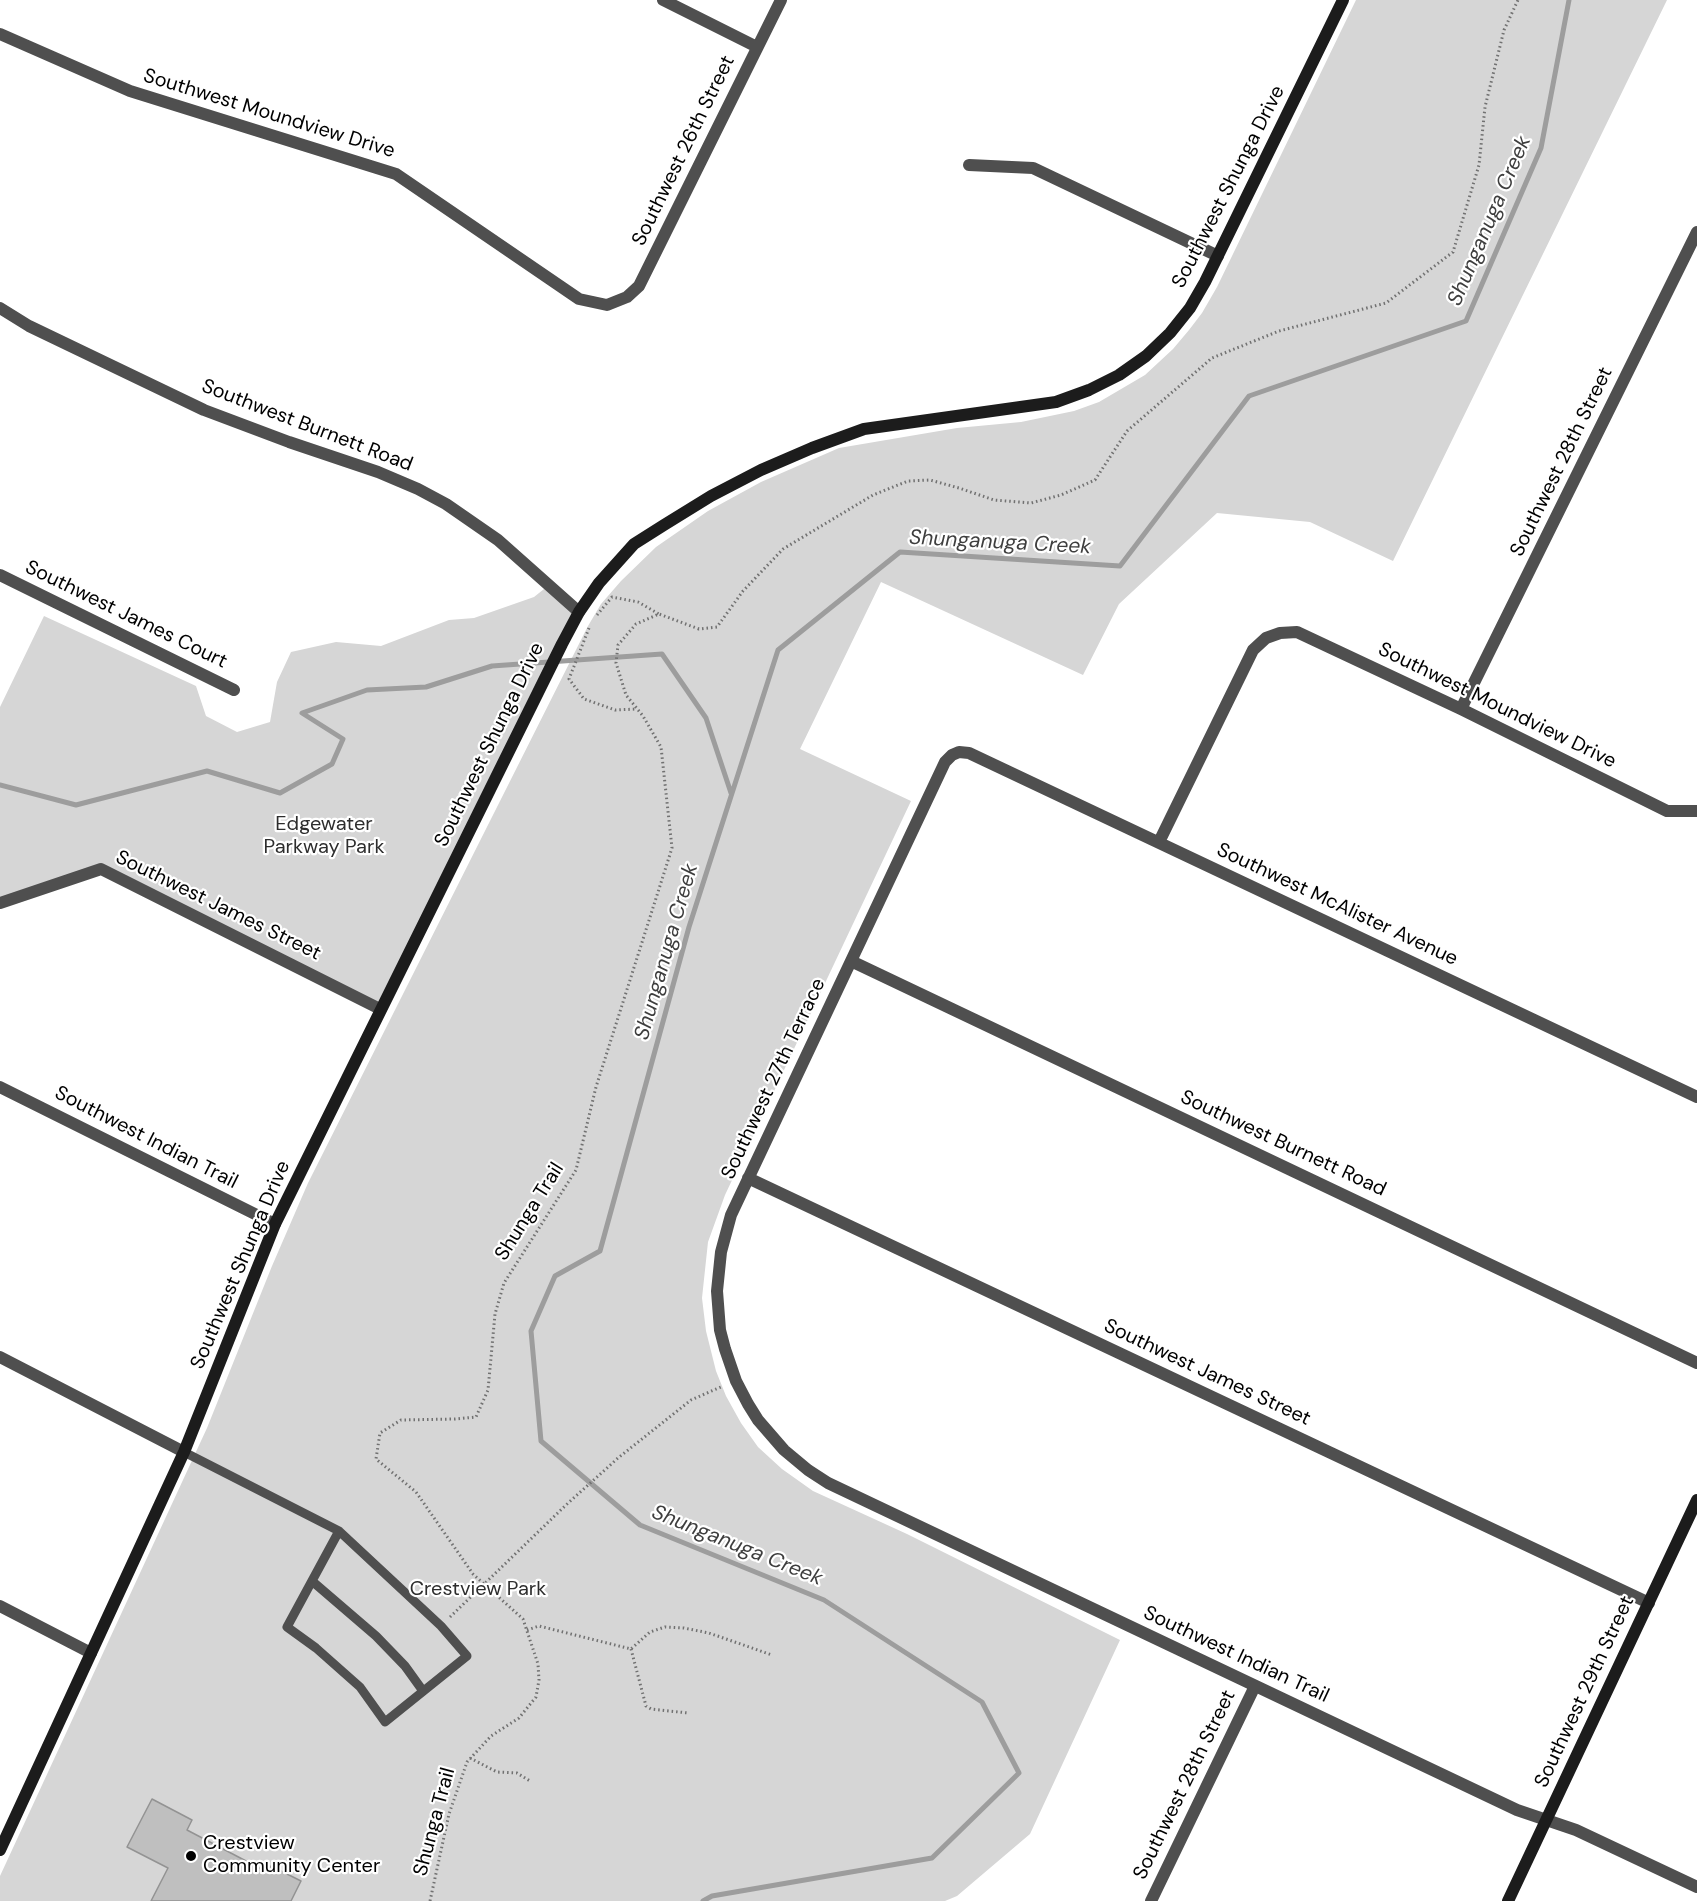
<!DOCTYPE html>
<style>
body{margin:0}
canvas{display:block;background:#fff}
</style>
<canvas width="1697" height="1901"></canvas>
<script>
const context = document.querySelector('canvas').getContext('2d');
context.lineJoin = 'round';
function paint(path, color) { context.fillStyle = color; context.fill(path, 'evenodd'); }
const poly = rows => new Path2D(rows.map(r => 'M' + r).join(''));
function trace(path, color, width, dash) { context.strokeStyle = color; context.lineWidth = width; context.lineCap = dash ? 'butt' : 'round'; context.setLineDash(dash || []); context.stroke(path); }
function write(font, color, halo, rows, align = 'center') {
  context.font = font + ' "DM Sans",sans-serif'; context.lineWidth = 4.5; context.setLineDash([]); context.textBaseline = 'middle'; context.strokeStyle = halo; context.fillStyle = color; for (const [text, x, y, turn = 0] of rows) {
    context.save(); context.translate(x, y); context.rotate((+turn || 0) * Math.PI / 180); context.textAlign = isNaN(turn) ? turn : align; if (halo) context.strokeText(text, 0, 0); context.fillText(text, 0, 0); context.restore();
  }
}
paint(poly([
 [1356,0,1667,0,1393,561,1310,522,1217,513,1119,604,1083,675,881,582,800,749,911,801,725,1195,708,1242,702,1298,706,1331,716,1371,726,1396,741,1423,758,1447,782,1469,813,1491,907,1534,1120,1640,1030,1834,957,1896,945,1901,0,1901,0,1876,207,1428,272,1266,308,1183,588,626,601,604,621,581,656,547,708,511,761,482,839,448,957,428,1021,422,1074,411,1099,402,1145,375,1173,349,1189,330,1202,313,1217,287],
 [549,585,579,612,380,1009,101,869,0,903,0,707,44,616,196,686,206,716,237,732,270,722,277,682,291,652,336,642,381,646,449,620,474,618,534,597]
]), '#d6d6d6');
trace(poly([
 [0,785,76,805,207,771,280,793,332,764,343,739,302,713,367,690,426,687,492,666,662,654,706,718,731,793],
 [703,1901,712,1896,932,1858,1019,1773,982,1702,824,1600,640,1525,541,1441,531,1331,555,1276,600,1251,689,927,778,650,900,552,1120,566,1249,396,1466,321,1541,148,1569,0]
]), '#9d9d9d', 5);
const building = poly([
 [152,1799,192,1820,187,1830,267,1872,271,1866,301,1881,291,1901,151,1901,168,1868,127,1847,152,1799]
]);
paint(building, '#bfbfbf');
trace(building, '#939393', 1.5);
trace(poly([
 [597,615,612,597,638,602,659,614],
 [589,628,569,679,584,699,615,710,637,709],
 [450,1617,566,1505,618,1458,691,1400,723,1386],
 [527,1630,539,1626,631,1649,650,1632,665,1627,684,1628,709,1633,772,1655],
 [631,1649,646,1706,651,1709,688,1713],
 [470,1758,497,1772,517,1773,530,1781],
 [430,1901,449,1814,467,1762,491,1736,519,1718,536,1697,539,1680,538,1664,523,1619,473,1574,416,1492,376,1459,380,1433,401,1420,455,1419,476,1417,488,1390,495,1314,504,1283,576,1170,596,1087,672,848,661,747,643,716,626,695,616,663,618,645,636,624,659,614,699,629,717,627,743,591,783,549,873,495,908,481,930,480,959,488,994,500,1031,503,1061,495,1095,480,1127,431,1212,358,1279,331,1386,303,1453,252,1479,165,1485,107,1504,30,1518,0]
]), '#717171', 3, [1.5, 3]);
trace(poly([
 [184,1452,339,1531,441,1626,467,1656,385,1722,360,1687,316,1648,287,1627,339,1531],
 [312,1581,376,1636,405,1666,423,1691]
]), '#4f4f4f', 9);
trace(poly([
 [663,0,757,47],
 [0,34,130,91,396,174,579,299,607,305,627,297,639,286,781,0],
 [969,165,1033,168,1218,256],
 [0,308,29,326,204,410,289,442,378,472,418,489,446,504,498,540,579,612],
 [0,575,234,690],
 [1461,709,1697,232],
 [1159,842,1253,650,1266,638,1280,633,1297,632,1461,709,1667,811,1697,811],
 [0,903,101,869,380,1009],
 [851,961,1697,1363],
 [0,1087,275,1224],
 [1697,1097,969,753,959,752,952,755,945,762,731,1215,721,1252,717,1291,720,1330,725,1349,736,1381,748,1404,758,1420,784,1450,808,1470,828,1483,1517,1810,1576,1830,1697,1887],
 [748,1178,1649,1603],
 [0,1357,184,1452],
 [0,1606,91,1653],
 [1151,1901,1255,1686]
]), '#4f4f4f', 12);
trace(poly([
 [0,1850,184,1452,275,1224,562,644,579,612,599,583,634,544,664,525,711,496,761,470,812,448,864,429,1056,402,1089,390,1119,375,1146,356,1170,333,1190,308,1205,282,1343,0],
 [1508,1901,1697,1500]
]), '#1c1c1c', 12);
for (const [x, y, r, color] of [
 [191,1856,6,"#000"]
]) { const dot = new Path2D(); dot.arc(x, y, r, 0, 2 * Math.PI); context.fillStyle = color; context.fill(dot); trace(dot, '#fff', 2); }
write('20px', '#000', '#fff', [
 ["Southwest Moundview Drive",269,114,17],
 ["Southwest 26th Street",684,151,-64],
 ["Southwest Shunga Drive",1229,187,-63],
 ["Southwest Burnett Road",307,426,21],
 ["Southwest 28th Street",1562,462,-64],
 ["Southwest James Court",126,615,26],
 ["Southwest Moundview Drive",1497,706,26],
 ["Southwest Shunga Drive",490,745,-64],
 ["Southwest McAlister Avenue",1337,905,25],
 ["Southwest James Street",218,906,26],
 ["Southwest 27th Terrace",774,1079,-65],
 ["Southwest Indian Trail",146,1138,27],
 ["Southwest Burnett Road",1283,1144,25],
 ["Shunga Trail",530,1212,-58],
 ["Southwest Shunga Drive",241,1265,-67],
 ["Southwest James Street",1207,1373,25],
 ["Southwest Indian Trail",1236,1655,25],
 ["Southwest 29th Street",1585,1692,-65],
 ["Southwest 28th Street",1185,1785,-64],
 ["Shunga Trail",435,1822,-75]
]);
write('20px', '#2d2d2d', '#fff', [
 ["Edgewater",324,825],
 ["Parkway Park",324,848],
 ["Crestview Park",478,1590]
]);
write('20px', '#000', '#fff', [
 ["Crestview",203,1844],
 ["Community Center",203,1867]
], 'left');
write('italic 21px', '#3e3e3e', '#fff', [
 ["Shunganuga Creek",1490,221,-67],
 ["Shunganuga Creek",1000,543,3],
 ["Shunganuga Creek",667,952,-74],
 ["Shunganuga Creek",737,1546,22]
]);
</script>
